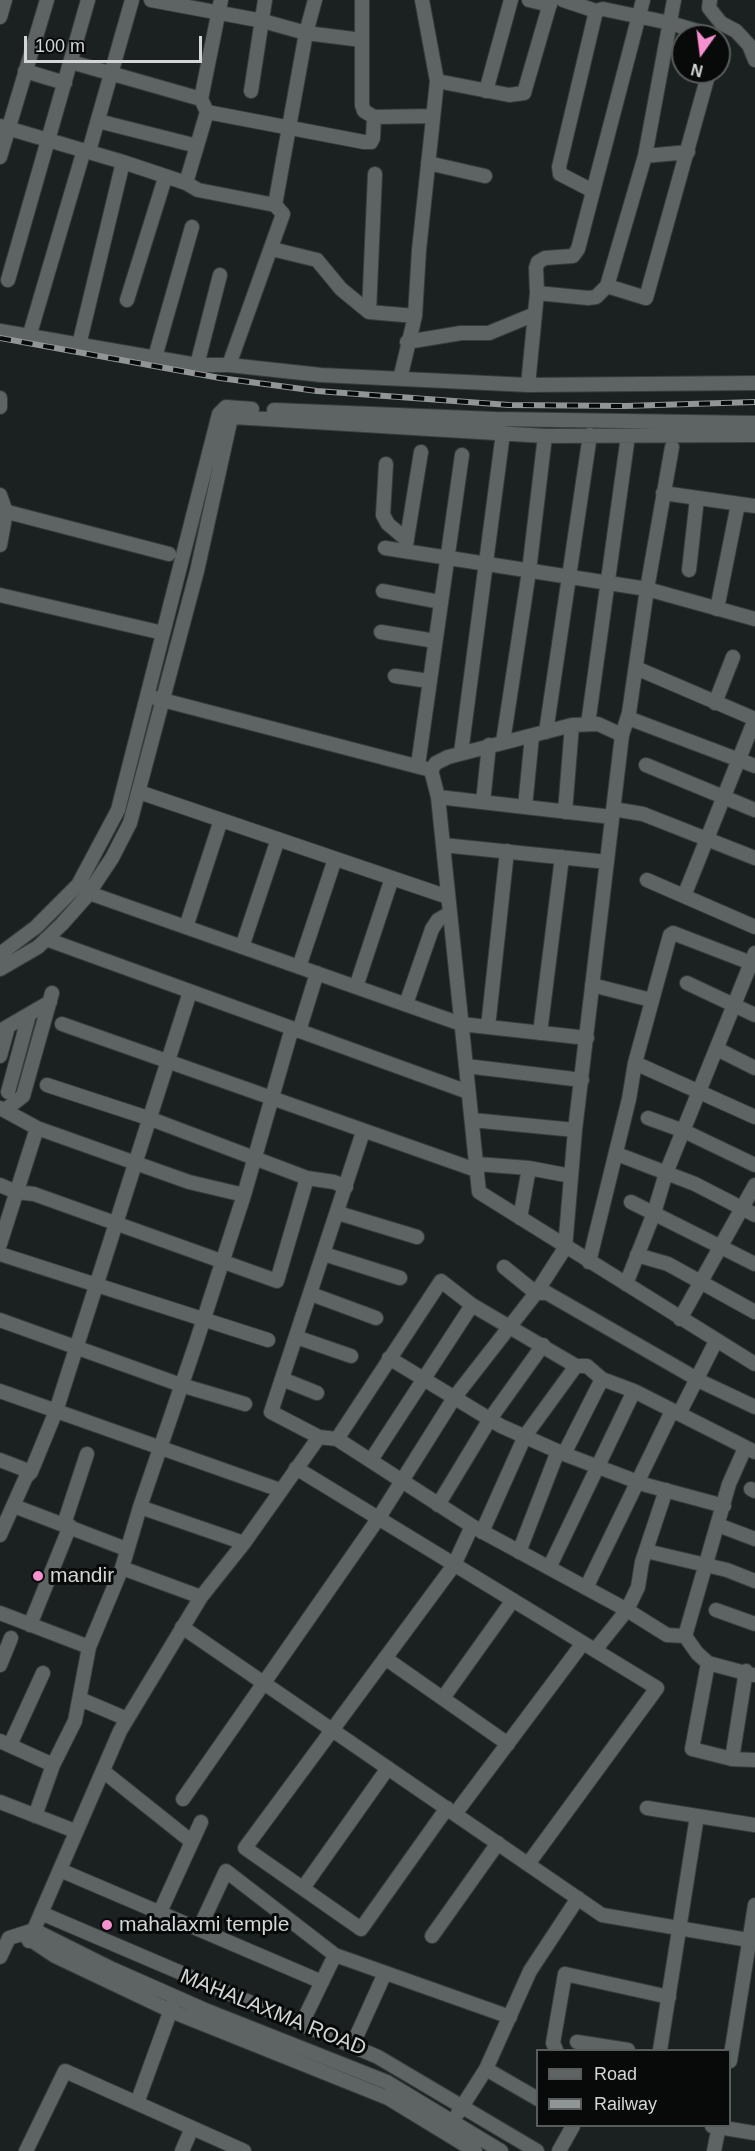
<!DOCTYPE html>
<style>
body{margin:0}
#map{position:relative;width:755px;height:2151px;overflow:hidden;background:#1b2121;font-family:Arial,sans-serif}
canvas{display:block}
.legend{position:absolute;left:536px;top:2049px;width:195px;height:78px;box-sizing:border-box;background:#080a0a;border:2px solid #595c5c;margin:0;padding:8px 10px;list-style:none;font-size:18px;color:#d2d6d6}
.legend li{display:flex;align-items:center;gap:12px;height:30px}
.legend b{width:30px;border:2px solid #595c5c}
.north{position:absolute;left:671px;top:24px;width:60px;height:60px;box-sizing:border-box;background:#080a0a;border:2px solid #595c5c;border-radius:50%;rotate:194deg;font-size:16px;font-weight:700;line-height:24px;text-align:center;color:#d2d6d6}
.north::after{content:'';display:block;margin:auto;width:21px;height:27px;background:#f790ce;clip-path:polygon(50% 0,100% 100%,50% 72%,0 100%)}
.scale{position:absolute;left:24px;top:36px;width:178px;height:27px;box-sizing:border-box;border:3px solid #d2d6d6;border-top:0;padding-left:8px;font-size:18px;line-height:21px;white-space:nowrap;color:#d2d6d6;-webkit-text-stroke:4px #080a0a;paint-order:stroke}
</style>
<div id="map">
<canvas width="755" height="2151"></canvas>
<ul class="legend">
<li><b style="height:8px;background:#5d6463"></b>Road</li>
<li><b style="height:8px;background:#909595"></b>Railway</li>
</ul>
<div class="north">N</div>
<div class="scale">100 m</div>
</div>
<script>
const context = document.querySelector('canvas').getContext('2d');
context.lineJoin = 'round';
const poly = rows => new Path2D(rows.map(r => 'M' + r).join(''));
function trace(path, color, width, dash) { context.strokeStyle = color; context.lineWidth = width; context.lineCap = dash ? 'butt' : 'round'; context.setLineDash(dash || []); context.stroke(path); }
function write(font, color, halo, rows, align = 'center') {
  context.font = font + ' Arial,sans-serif'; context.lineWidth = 6; context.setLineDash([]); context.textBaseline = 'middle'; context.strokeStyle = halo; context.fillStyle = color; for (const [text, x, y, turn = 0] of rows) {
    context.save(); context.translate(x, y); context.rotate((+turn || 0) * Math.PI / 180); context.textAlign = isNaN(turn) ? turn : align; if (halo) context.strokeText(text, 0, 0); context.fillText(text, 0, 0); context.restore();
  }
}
const minor = poly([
 [151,0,263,21,306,33,275,205,198,190,186,183],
 [315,0,306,33,362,40],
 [362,0,362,105,364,111,374,117,433,116],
 [529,0,550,5],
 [563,0,596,11],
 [710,0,709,8,721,23,736,31,749,45,755,60],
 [0,17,5,0],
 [71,62,201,99],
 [25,71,65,83],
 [437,81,509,95,524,93,551,0],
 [251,91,265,0],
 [486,91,511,0],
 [207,112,364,142,371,142,373,138,374,117],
 [98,121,197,146],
 [0,126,123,162,79,345],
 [89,151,132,0],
 [645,156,674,0],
 [0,157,47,0],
 [123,162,186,183,207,112,201,99,221,0],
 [428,163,485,176],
 [375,174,369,312,415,316,419,250,437,81,422,0],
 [593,191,560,174,559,167,596,11,603,9,670,23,714,36],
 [272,249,317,260,341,289,369,312],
 [8,280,88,0],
 [607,286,645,156,688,152],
 [537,293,536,268,538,262,545,258,573,256,578,249,643,0],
 [127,300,165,178],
 [0,331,197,365,229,365,321,375,528,385,755,383],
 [29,337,84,150],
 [407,342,461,333,489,333,535,314],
 [155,357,192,227],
 [197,365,220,275],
 [229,365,283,214,275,205],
 [400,379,415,316],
 [528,385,537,293,588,298,596,297,607,286,646,298,709,72],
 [0,398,0,407],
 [274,410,495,419,755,423],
 [386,464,383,515,388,524,407,540],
 [663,493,755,506],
 [0,495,6,512,0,545],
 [0,510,169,554],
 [385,548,647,589,755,619],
 [405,551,421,452],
 [689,570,697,498],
 [383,591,440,602],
 [0,595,163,633],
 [717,609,738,504],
 [381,632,435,641],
 [636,668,755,719,684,896],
 [395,676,429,681],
 [155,698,431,770,438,797,479,1192,755,1364],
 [715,703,733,657],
 [628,718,755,766],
 [588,724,628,436],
 [546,732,590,435],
 [503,742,529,571,545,436],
 [461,753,503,433],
 [418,765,462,455],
 [646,765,755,810],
 [431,770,436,763,448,757,572,725,598,724,622,735],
 [139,792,448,897],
 [438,797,612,817],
 [483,802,489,745],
 [525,807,532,736],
 [613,809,643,814,755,858],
 [565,812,572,725],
 [443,845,607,862],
 [647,880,755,927],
 [89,893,461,1024,587,1038],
 [186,927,221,820],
 [46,939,468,1092],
 [242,947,278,839],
 [0,954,36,927,78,885,118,810,219,414,226,407,252,409],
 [299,967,335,859],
 [0,969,38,947,62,924,86,897,112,858,130,823,197,571,230,422,233,417,545,436,755,435],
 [687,983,755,1015],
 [592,985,651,1000],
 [356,987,392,878],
 [406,1004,432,929,438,920,450,913],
 [62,1024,476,1170],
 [488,1027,507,851],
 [0,1031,50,1002],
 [299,1031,317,973],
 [540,1033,562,857],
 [717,1049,755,1068],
 [0,1056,8,1027],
 [635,1063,755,1117],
 [466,1066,582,1080],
 [47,1085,151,1119,307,1178,334,1182,346,1187],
 [8,1092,29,1015],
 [0,1108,37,1128,189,1182,244,1195],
 [5,1110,23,1096,52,993],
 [648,1118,684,1131,755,1165],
 [472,1120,575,1130],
 [363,1132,271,1412,319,1437,337,1439,472,1526],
 [617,1154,695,1184,755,1215],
 [477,1164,529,1168,571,1176],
 [0,1185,16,1192,34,1194,277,1281,307,1178],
 [631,1202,755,1264],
 [338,1213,417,1237],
 [520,1218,529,1168],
 [0,1244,37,1128],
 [0,1254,268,1340],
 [324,1254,400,1278],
 [637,1255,668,1264,755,1312],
 [589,1262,629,1099,635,1063,670,935,673,933,751,963],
 [504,1267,536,1293,547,1293,704,1383,755,1407],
 [626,1284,654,1213,666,1173,755,953],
 [311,1294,376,1318],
 [680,1319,755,1185],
 [0,1320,181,1385,245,1404],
 [296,1337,351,1356],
 [389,1358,501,1426,564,1454,646,1485,724,1506],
 [282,1379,317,1393],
 [0,1391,280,1490],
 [679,1414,716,1341],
 [337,1439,441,1281,472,1305,576,1366,587,1366,602,1379,634,1391,755,1452],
 [564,1454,602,1379],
 [0,1460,31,1472],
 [371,1460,472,1305],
 [296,1468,657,1688,528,1864],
 [751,1489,755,1491],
 [438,1505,490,1419,543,1345],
 [14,1506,126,1549],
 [140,1507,244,1543],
 [64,1524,87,1454],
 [718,1525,755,1539],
 [482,1532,525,1436,576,1366],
 [0,1535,26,1477,31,1472,56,1411,190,992],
 [646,1551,727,1570,755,1581],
 [519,1552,558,1451],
 [122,1568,201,1597],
 [549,1568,634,1391],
 [586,1588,672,1411],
 [716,1610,755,1624],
 [0,1613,89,1647],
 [30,1625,70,1526],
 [182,1627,602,1915,755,1941],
 [685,1636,697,1653,708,1663,753,1675],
 [595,1650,627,1610,638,1587,642,1562,666,1490],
 [385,1658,508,1744],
 [708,1663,692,1749,732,1759,755,1760],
 [0,1665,11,1638],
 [443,1698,513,1600],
 [80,1699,127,1719],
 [0,1741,53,1765],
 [10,1745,43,1673],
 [732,1759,746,1671],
 [103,1771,192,1842],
 [183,1799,378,1519,454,1398,536,1293,565,1248,575,1130,622,735,629,713,647,589,672,447],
 [0,1802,75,1831],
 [447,1808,361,1929,245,1848,454,1565,472,1526,627,1610,667,1635,685,1636,729,1484,745,1448],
 [647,1808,755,1825],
 [455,1814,583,1643],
 [35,1816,53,1765,75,1721,89,1647,122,1568,140,1507,196,1343,244,1195,292,1028],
 [60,1870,322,1982],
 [303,1888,388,1768],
 [160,1912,201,1822],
 [41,1913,378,2057,537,2151],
 [199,1929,226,1871,335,1955,510,2017],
 [25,1936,55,1956,171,2011,388,2098,475,2151],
 [432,1936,498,1843],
 [29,1941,120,1731,201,1597,244,1543,319,1437],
 [0,1957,9,1938,34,1930,110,1968,205,2010,387,2082,501,2151],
 [301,2025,335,1955],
 [577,2042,628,2050],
 [352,2046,385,1973],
 [556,2050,553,2043,565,1974,669,1997],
 [660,2050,697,1816],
 [730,2061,755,1905],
 [486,2069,538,2099],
 [137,2103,173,2004],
 [458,2113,486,2069,530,1971,578,1898],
 [712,2126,755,2133],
 [26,2151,65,2071,244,2151],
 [182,2151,192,2128],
 [559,2151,573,2126],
 [714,2151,719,2126]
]);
trace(minor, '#373b3b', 16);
trace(minor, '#5d6463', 14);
const rail = poly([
 [0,338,220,378,317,391,509,405,625,406,755,402]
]);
trace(rail, '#909595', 6);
trace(rail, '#080a0a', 4, [11]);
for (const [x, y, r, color] of [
 [38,1576,6,"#f790ce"],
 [107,1925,6,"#f790ce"]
]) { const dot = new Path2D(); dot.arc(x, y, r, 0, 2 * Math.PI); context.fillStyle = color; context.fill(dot); trace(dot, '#080a0a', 2); }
write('21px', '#d2d6d6', '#080a0a', [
 ["mandir",50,1576],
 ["mahalaxmi temple",119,1925]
], 'left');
write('21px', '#d2d6d6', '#080a0a', [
 ["MAHALAXMA ROAD",273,2013,22]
]);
</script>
